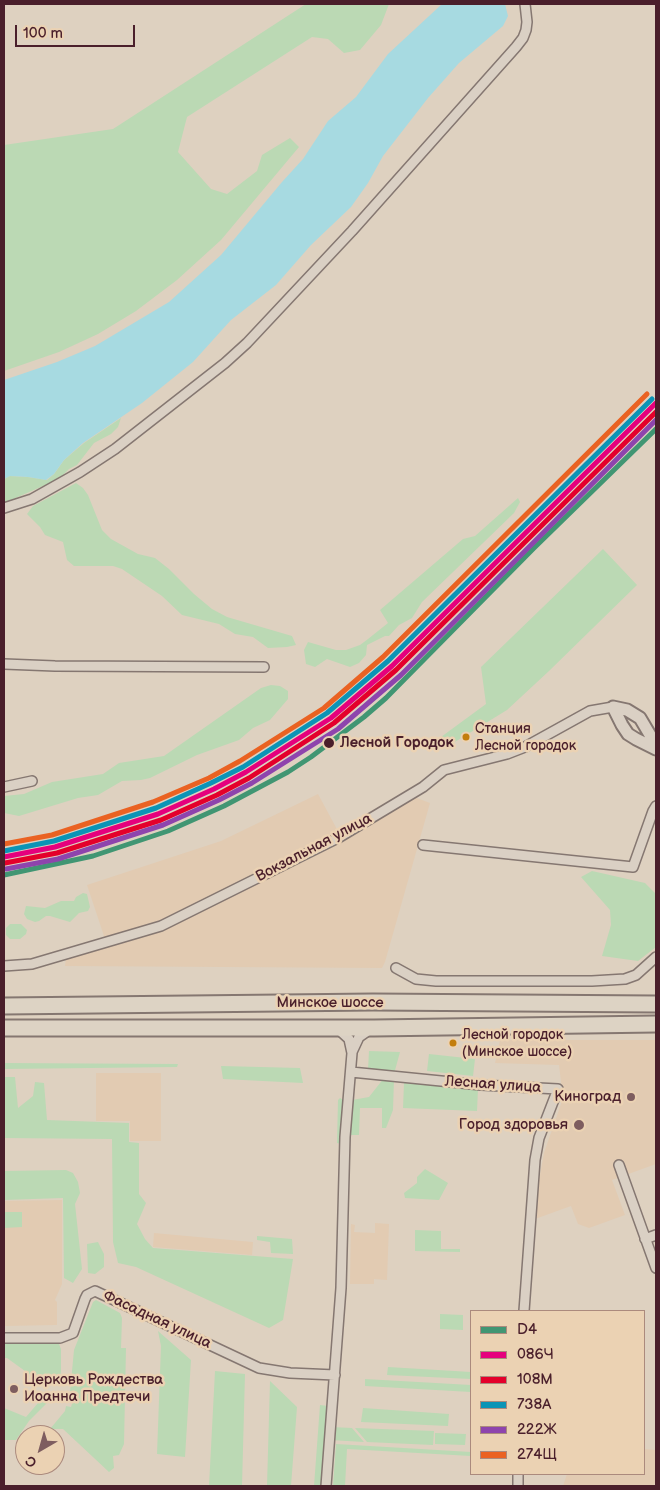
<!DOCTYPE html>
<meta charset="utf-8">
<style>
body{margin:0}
#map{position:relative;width:660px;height:1490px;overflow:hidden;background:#ded1c0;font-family:"Balsamiq Sans",sans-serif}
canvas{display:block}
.frame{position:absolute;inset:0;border:5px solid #4a1f2b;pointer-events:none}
.legend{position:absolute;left:470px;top:1310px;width:175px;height:165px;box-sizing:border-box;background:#ebd2b3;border:1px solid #ab8a7d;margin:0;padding:6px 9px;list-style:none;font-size:15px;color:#4a1f2b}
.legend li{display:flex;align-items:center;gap:10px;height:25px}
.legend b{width:25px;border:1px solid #ab8a7d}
.north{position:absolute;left:15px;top:1425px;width:50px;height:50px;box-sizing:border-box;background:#ebd2b3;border:1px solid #ab8a7d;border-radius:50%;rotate:218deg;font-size:14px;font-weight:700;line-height:20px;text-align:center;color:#4a1f2b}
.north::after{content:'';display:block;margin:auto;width:18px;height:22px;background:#7e5d5f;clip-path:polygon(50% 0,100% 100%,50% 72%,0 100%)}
.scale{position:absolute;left:15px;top:25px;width:120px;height:22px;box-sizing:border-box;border:2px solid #4a1f2b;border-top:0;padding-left:6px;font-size:15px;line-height:18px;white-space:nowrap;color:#4a1f2b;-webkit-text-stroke:4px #ebd2b3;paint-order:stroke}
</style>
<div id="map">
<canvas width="660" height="1490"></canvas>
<div class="frame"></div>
<ul class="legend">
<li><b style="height:6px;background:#419673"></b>D4</li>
<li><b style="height:6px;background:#e5007d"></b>086Ч</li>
<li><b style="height:6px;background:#e4002b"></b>108М</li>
<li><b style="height:6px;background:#0b94b6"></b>738А</li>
<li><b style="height:6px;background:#8e44ad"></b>222Ж</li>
<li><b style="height:6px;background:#ea6222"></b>274Щ</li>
</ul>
<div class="north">С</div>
<div class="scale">100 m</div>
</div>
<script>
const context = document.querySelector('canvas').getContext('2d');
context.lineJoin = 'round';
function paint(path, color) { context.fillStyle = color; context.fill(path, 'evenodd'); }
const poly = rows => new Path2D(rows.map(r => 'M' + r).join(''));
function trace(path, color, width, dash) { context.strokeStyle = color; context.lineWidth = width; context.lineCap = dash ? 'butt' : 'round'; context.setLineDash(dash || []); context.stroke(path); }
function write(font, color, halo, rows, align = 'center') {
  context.font = font + ' "Balsamiq Sans",sans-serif'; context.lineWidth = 5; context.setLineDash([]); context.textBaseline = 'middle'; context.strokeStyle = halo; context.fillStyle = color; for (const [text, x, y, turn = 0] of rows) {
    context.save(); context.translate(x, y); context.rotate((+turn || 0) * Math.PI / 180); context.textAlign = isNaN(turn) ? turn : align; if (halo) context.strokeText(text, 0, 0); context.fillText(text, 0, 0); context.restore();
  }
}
paint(poly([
 [318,794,339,833,161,920,105,939,87,885,221,841],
 [414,797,430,803,385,962,382,968,65,966,66,958,165,928],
 [500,1040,656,1040,656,1164,612,1180,625,1215,589,1228,578,1224,571,1206,535,1219,536,1197,544,1153,563,1098,559,1065,495,1063],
 [96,1073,161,1073,161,1141,130,1141,130,1121,96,1121],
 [62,1200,62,1284,55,1300,57,1302,57,1325,4,1326,4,1201],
 [375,1223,389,1224,387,1280,374,1279,374,1284,350,1284,351,1224,355,1225,354,1232,375,1233],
 [154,1233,253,1242,252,1255,153,1247],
 [644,1449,656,1450,656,1479,654,1486,563,1486,567,1474,644,1474]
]), '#e2cbb2');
paint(poly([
 [306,4,389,4,381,25,360,50,344,53,328,39,312,37,187,117,178,152,211,189,227,194,257,171,262,155,290,138,299,147,221,240,177,280,136,311,98,334,59,352,4,371,4,145,113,129],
 [121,418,118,427,111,434,94,443,77,465,69,469,63,475,50,483,4,503,4,479,10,476,28,477,47,480,54,474,64,460,84,443],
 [76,483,83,488,88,495,102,530,111,539,138,554,155,558,169,569,194,594,212,609,227,617,292,636,296,645,287,647,268,648,253,637,235,634,219,624,182,615,162,596,122,569,113,566,74,566,67,560,63,542,45,535,40,527,27,514,33,506],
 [518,498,520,502,514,513,422,602,412,618,399,625,389,636,385,636,367,645,366,655,359,663,350,667,327,659,315,667,306,664,304,650,308,642,336,650,346,650,360,645,368,639,388,623,380,610,463,539,475,536],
 [603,549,637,585,549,671,507,710,445,748,441,737,486,704,481,667],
 [271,685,280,686,288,691,288,699,270,720,253,728,239,740,197,755,150,778,141,780,122,781,98,795,78,798,19,816,4,813,4,796,24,794,52,782,103,774,119,763,164,756,261,688],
 [592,871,645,883,656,894,656,947,638,961,602,956,611,925,610,910,581,877],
 [83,893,87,894,90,907,88,911,79,913,70,922,50,916,46,916,39,921,35,922,27,919,24,914,26,906,45,908,61,901,74,901,76,897],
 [10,924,21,924,27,930,26,934,20,939,10,939,6,935,6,928],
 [369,1051,400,1052,394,1074,368,1070],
 [429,1054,475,1059,473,1076,427,1071],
 [4,1063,178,1064,177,1067,4,1069],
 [221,1066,300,1068,303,1083,223,1079],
 [4,1077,15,1077,18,1108,33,1096,35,1082,44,1083,47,1120,129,1123,129,1142,139,1143,139,1194,146,1203,137,1224,145,1239,153,1248,293,1259,283,1320,269,1328,136,1267,118,1263,113,1242,112,1139,4,1138],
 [384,1078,394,1079,393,1110,386,1128,382,1128,382,1108,360,1108,359,1135,350,1135,352,1100,369,1097],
 [404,1083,478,1089,477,1111,403,1108],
 [340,1098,345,1101,341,1144,337,1143,338,1100],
 [425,1169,448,1183,439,1200,405,1198,404,1193,417,1183,417,1177],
 [66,1170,73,1173,78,1182,80,1193,75,1204,82,1269,73,1283,64,1278,63,1198,4,1200,4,1171],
 [4,1212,22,1212,22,1227,4,1228],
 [415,1230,441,1231,441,1249,460,1249,460,1252,415,1251],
 [257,1236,292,1239,293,1254,271,1253,270,1242,257,1240],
 [98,1242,104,1254,104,1267,95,1274,88,1273,87,1244],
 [96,1300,120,1313,122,1318,121,1348,126,1348,124,1444,119,1455,113,1456,114,1468,109,1472,63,1429,50,1429,65,1411,66,1406,71,1407,75,1394,70,1392,74,1350,93,1302],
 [440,1314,463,1315,463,1330,440,1329],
 [158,1331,191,1360,185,1457,157,1454,161,1346],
 [4,1344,59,1344,61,1349,61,1372,59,1380,43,1384,7,1358,4,1358],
 [388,1367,471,1372,471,1379,387,1375],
 [215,1371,245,1374,242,1486,209,1486],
 [365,1379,471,1385,471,1392,365,1386],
 [270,1381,297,1407,291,1486,267,1486],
 [44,1396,54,1396,29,1421,16,1440,4,1440,4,1408,26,1417],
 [320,1405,328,1406,323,1486,314,1486],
 [363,1408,449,1414,448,1426,361,1422],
 [331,1427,352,1428,364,1442,330,1440],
 [355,1428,434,1431,433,1445,367,1442],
 [435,1433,466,1434,465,1445,435,1444],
 [336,1444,471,1452,471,1456,347,1449,345,1486,333,1486]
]), '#bbd9b4');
paint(poly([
 [442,4,505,4,508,16,503,26,459,63,428,98,383,156,368,183,351,207,311,245,276,285,231,320,193,362,142,403,83,443,64,460,54,474,46,480,28,477,10,476,4,479,4,380,57,362,95,346,169,302,221,255,282,182,303,159,328,121,356,97,388,54]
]), '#a7dae1');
const street = poly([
 [4,508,32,499,80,472,115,449,225,363,247,343,352,231,516,47,523,38,526,30,527,22,525,4],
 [4,664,55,666,264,667],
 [4,787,32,781],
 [423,845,633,867,653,811,656,806],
 [4,966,32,964,161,926,338,838,423,787,444,770,507,754,525,747,590,711,613,707],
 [396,968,416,979,436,981,592,981,625,979,636,975,656,957],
 [352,1052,359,1037,369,1030],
 [351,1072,481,1085,558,1089,539,1138,535,1160,524,1311],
 [619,1165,656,1268],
 [645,1239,656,1235],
 [4,1338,60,1338,73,1333,85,1299,87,1295,95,1291,259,1368,290,1373,335,1375],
 [326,1486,341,1288,345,1137,352,1053,349,1039,338,1029],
 [518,1486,518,1474]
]);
const secondary = poly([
 [656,745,640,718,627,710,613,707,622,725,628,734,636,739,656,749]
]);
const highway = poly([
 [4,1006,373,1002,656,1004],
 [4,1028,374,1028,656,1024]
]);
trace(street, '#857771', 12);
trace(secondary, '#857771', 15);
trace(highway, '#857771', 19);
trace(street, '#dad0c4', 9);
trace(secondary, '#dad0c4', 11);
trace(highway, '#ddd3c4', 15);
trace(poly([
 [4,875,93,856,168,831,224,806,288,772,311,757,364,717,386,698,534,548,656,429]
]), '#419673', 5);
trace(poly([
 [4,857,55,847,158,814,214,789,246,772,331,718,392,666,656,403]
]), '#e5007d', 5);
trace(poly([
 [5,863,57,853,161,820,217,795,249,778,334,723,396,670,656,412]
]), '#e4002b', 5);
trace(poly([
 [4,851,54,841,156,808,211,783,243,767,327,713,388,661,652,399]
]), '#0b94b6', 5);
trace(poly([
 [6,869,58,859,163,825,219,800,252,783,338,729,401,675,656,420]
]), '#8e44ad', 5);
trace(poly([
 [4,844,52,835,153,802,209,778,240,761,324,708,383,657,647,394]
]), '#ea6222', 5);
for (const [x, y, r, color] of [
 [466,737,4.5,"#c37e0d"],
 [329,743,6,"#4a1f2b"],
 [453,1043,4.5,"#c37e0d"],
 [631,1097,5,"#7e5d5f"],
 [579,1125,6,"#7e5d5f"],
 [14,1389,5,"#7e5d5f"]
]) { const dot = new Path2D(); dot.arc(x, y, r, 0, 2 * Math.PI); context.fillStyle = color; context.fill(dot); trace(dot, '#ebd2b3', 2); }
write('14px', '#4a1f2b', '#ebd2b3', [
 ["Станция",475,729],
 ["Лесной городок",475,746],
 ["Лесной городок",462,1035],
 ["(Минское шоссе)",462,1052]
], 'left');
write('bold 15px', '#4a1f2b', '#ebd2b3', [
 ["Лесной Городок",340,743]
], 'left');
write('15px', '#4a1f2b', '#ebd2b3', [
 ["Вокзальная улица",314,848,-28],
 ["Минское шоссе",330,1003],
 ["Лесная улица",493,1085,4],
 ["Фасадная улица",157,1320,25]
]);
write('15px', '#4a1f2b', '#ebd2b3', [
 ["Киноград",621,1097],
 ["Город здоровья",568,1125],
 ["Церковь Рождества",24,1380,"left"],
 ["Иоанна Предтечи",24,1397,"left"]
], 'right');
</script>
